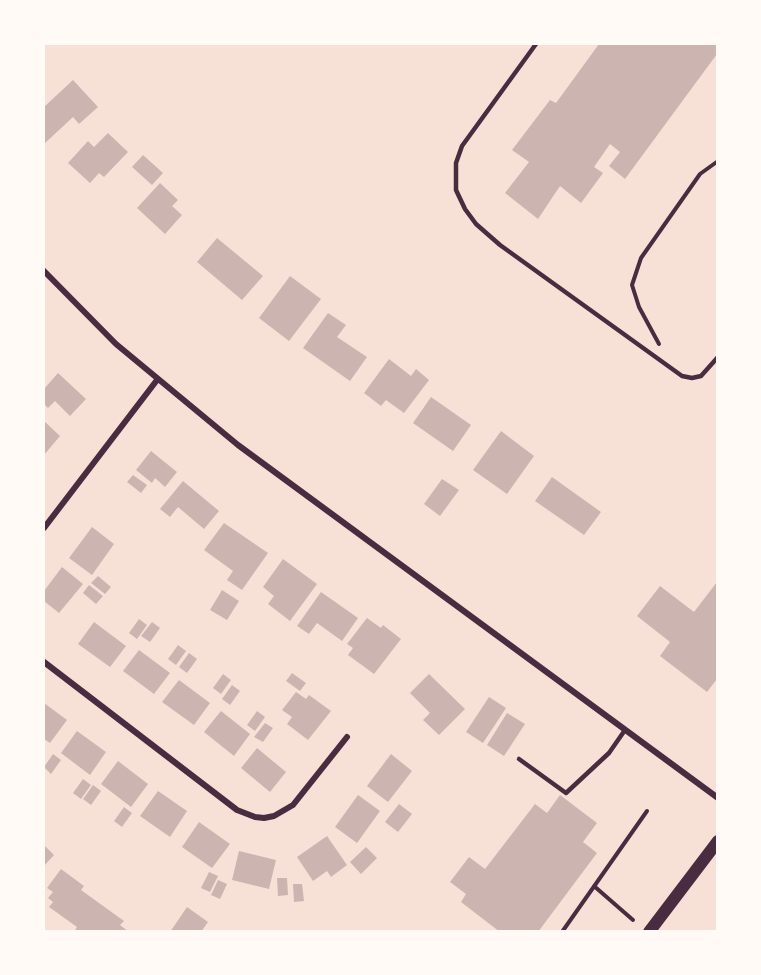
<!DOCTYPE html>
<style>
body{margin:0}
#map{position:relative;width:761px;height:975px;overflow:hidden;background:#f7e1d7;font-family:Raleway,sans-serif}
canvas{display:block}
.frame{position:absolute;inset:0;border:45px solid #fffaf5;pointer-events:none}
</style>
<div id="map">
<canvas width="761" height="975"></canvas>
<div class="frame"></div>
</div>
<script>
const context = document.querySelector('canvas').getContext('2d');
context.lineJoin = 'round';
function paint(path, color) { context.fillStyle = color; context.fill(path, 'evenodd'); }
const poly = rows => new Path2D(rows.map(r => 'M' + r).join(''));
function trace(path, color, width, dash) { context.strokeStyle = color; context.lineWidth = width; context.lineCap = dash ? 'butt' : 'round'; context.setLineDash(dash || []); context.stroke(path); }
paint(poly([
 [599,44,717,44,717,54,625,179,609,166,620,152,610,144,594,167,603,173,581,203,560,186,538,219,505,193,529,162,512,150,550,100,556,103],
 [73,80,98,107,79,124,73,117,44,144,44,107],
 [108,133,128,152,104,177,99,173,90,183,68,163,88,141,94,147],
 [143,155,163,173,152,185,132,167],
 [160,183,178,200,172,206,182,215,165,234,137,208],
 [217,238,263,276,242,300,197,262],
 [290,276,321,299,289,341,259,318],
 [328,313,346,325,337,337,367,357,350,381,303,348],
 [389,359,411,376,416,369,429,380,404,413,386,400,381,406,364,393],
 [58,373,86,399,70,416,55,401,48,408,44,404,44,389],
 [431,397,471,425,453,451,413,423],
 [44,421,60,436,44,455],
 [501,431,534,456,507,494,473,470],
 [151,451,177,472,165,487,155,478,152,483,136,470],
 [133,475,147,485,141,493,127,482],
 [552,477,601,512,584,535,535,501],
 [442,479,459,490,440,516,424,504],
 [183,481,219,511,204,529,178,507,170,517,160,509],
 [224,523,268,553,242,590,227,580,233,571,204,550],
 [92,527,114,544,92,575,69,558],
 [283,559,317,584,290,621,268,604,274,596,263,587],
 [62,567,83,584,59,613,44,601,44,591],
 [98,576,111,587,105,594,91,583],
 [717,582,717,679,707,692,660,656,670,642,637,616,660,586,694,612],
 [89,585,103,596,96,604,83,593],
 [222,590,239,601,227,620,210,610],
 [321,592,358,618,342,641,317,623,309,634,297,626],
 [367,618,381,628,383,625,401,639,374,674,348,655,353,648,347,644],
 [139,619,147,625,137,639,129,633],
 [94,622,126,646,110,667,78,644],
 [152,622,160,628,150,642,141,636],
 [178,645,186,651,176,665,168,659],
 [139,650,170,673,154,694,123,671],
 [189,653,197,659,187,673,179,667],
 [292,673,306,683,300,691,286,681],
 [223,674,231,680,221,694,213,688],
 [429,674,465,709,439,735,423,720,430,713,410,693],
 [179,680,210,703,194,725,162,702],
 [232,685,240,691,230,705,222,699],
 [296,692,306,699,309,695,331,711,308,740,287,724,292,717,282,710],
 [489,697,506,708,483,743,466,732],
 [44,703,67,720,50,743,44,739],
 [221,711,250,734,234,756,204,732],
 [257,711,265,717,255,731,247,725],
 [507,713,525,724,504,756,487,745],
 [265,723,273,728,263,742,254,737],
 [77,731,106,752,90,775,61,753],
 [257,748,286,772,270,792,241,768],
 [53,754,61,760,51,774,44,767],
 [391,754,412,771,388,802,367,786],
 [118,761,148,784,131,807,101,784],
 [83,779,91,785,81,799,73,793],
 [93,785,101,791,91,805,83,799],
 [158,791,187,811,170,837,140,816],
 [358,795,380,811,357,843,335,827],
 [560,795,597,823,583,842,597,853,538,932,500,932,461,902,466,894,450,882,469,857,485,869,535,804,547,813],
 [399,804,412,814,398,832,385,822],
 [124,807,132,813,122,827,114,821],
 [199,822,230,844,212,868,182,847],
 [327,836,347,865,331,877,327,871,313,881,297,857],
 [44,845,54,855,44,866],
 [366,847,377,858,361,874,350,862],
 [239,851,276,860,269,889,232,880],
 [61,869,84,886,81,890,124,921,120,925,129,932,74,932,77,927,49,907,53,902,48,898,53,892,47,888],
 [209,872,218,876,210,892,201,888],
 [277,878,287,878,288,895,278,896],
 [218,880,227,884,220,899,211,895],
 [293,884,302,884,304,901,294,902],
 [187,907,208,922,201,932,170,932]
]), '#ccb4b1');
trace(poly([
 [659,344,639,307,632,285,641,258,700,174,718,161],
 [594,886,633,920],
 [562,932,647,811]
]), '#4a2c40', 4);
trace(poly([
 [536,44,462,146,456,163,456,190,465,209,476,224,500,245,682,376,692,378,701,376,718,357],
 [519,759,566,793,609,753,625,730]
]), '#4a2c40', 4.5);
trace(poly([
 [44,271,116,344,238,445,718,798],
 [44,528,157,380],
 [44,662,237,810,255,817,264,818,274,816,293,805,347,737]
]), '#4a2c40', 6);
trace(poly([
 [649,932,718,841]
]), '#4a2c40', 12);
</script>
